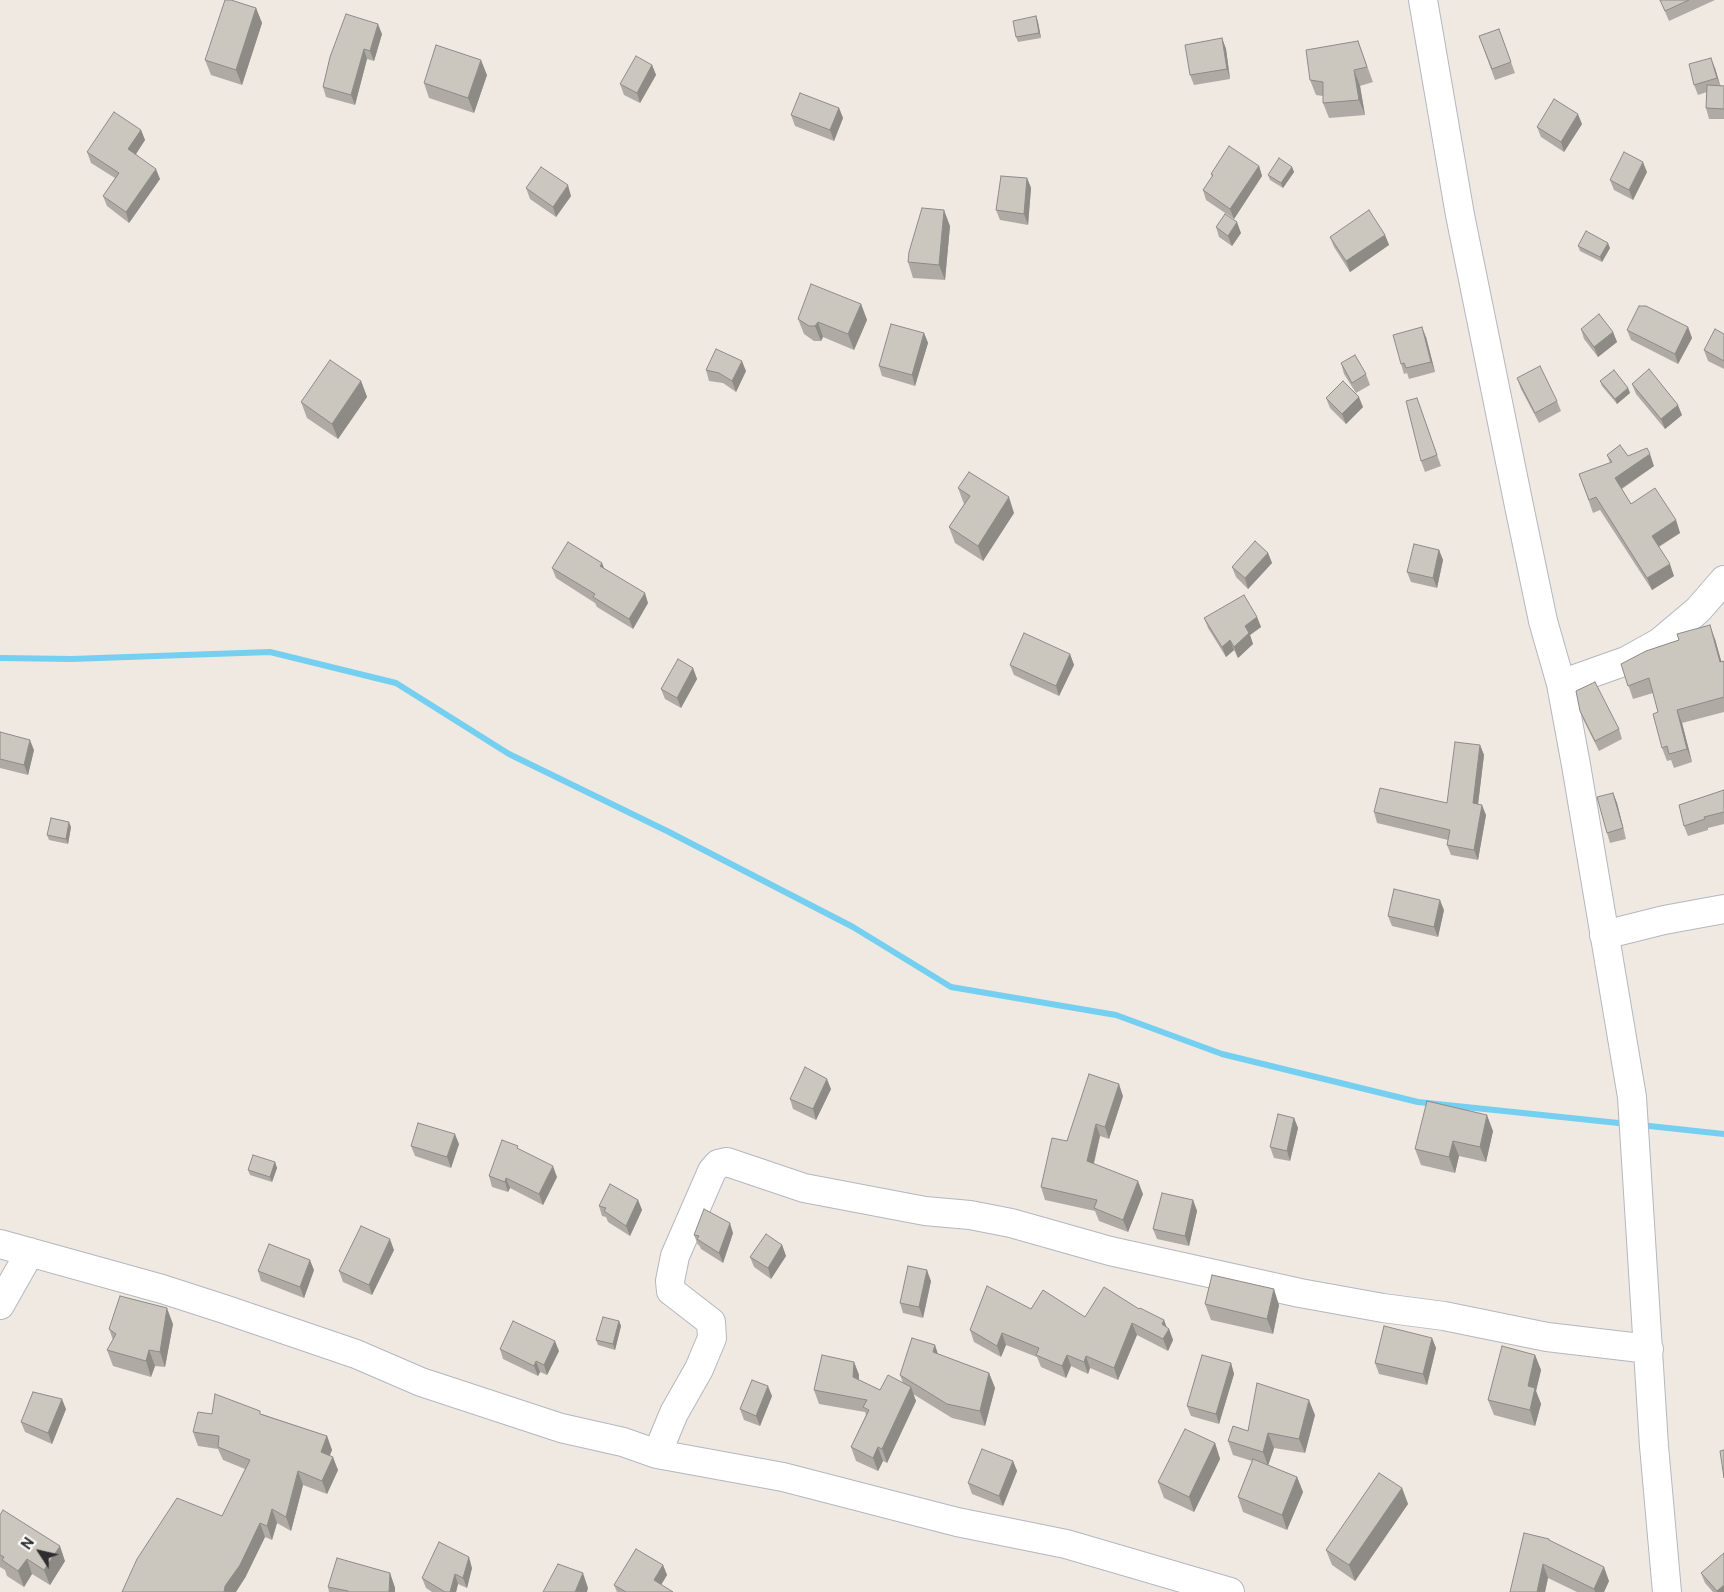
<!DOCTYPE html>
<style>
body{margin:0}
#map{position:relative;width:1724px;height:1592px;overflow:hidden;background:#efe9e1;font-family:"Public Sans",sans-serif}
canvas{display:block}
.north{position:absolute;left:15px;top:1527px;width:50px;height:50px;-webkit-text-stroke:4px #fff;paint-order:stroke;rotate:305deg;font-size:14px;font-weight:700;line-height:20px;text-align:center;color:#2e2e2e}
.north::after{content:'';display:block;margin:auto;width:18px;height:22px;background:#2e2e2e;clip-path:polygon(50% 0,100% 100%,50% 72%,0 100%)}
</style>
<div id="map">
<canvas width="1724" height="1592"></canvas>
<div class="north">N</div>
</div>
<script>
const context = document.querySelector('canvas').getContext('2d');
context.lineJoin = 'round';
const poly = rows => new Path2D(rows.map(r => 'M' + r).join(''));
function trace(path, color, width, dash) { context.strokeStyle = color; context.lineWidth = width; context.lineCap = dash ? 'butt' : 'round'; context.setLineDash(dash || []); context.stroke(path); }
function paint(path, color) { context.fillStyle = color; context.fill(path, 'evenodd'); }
trace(poly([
 [0,658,71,659,270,652,396,683,509,754,667,831,853,927,951,987,1116,1015,1222,1054,1418,1102,1628,1124],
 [1640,1125,1724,1134]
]), '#75cff0', 6);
const minor = poly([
 [1423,0,1460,215,1518,501,1543,621,1561,684,1576,765,1632,1097,1654,1446,1667,1592],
 [1561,684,1626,661,1660,642,1698,610,1724,580],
 [1604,935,1664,920,1724,909],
 [0,1244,162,1289,224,1309,356,1354,421,1382,561,1428,623,1442,657,1454,783,1477,957,1522,1066,1544,1230,1592],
 [0,1305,30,1252],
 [657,1454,674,1413,699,1369,712,1338,711,1322,671,1291,670,1281,675,1256,712,1171,718,1164,727,1162,804,1188,925,1211,970,1215,1011,1223,1110,1251,1300,1293,1383,1308,1444,1316,1547,1337,1649,1349]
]);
trace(minor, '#b4b7c1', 30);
trace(minor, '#fff', 28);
paint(poly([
 [1660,0,1715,0,1669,21],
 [256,8,262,23,242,85,211,75,205,60],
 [1036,16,1038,22,1041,38,1018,42,1016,37],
 [1499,29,1515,73,1495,80,1479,36],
 [382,34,374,61,367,59,355,105,326,97,323,87,330,57],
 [1222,38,1226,49,1230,79,1194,85,1190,75],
 [1358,41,1373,82,1360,86,1365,115,1329,118,1323,103,1323,96,1316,95,1310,80],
 [652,65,656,75,640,103,624,95,620,84],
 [1715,68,1720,85,1724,86,1724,119,1709,119,1706,108,1707,92,1698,95,1694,85],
 [487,75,474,113,429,98,424,83],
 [839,108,843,118,834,141,795,126,791,115],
 [1582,124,1564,152,1541,137,1537,127],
 [141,130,145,140,136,154,160,179,129,223,107,206,103,196,115,178,91,163,87,152],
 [1259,166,1262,176,1234,219,1206,200,1203,190,1212,177,1211,174],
 [1292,167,1294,172,1283,188,1270,180,1268,175],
 [1647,172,1633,200,1614,190,1610,180],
 [1027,178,1031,188,1028,225,1000,220,996,210],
 [526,188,571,196,556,217,530,199],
 [950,226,945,280,913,278,908,262],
 [1216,227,1241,233,1232,246,1219,237],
 [1385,235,1389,245,1350,272,1334,247,1330,237],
 [1578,246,1610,248,1602,262,1580,251],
 [861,304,867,320,854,350,823,337,821,341,814,341,804,334,798,319],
 [1688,327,1692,338,1678,364,1631,340,1627,330],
 [1581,329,1613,332,1617,342,1598,357,1584,339],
 [924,333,928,343,915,386,882,376,879,366],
 [1724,334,1724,369,1708,361,1704,350],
 [1426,337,1435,372,1409,379,1407,373,1404,374,1401,364],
 [1341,363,1366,374,1370,385,1356,393,1344,374],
 [706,370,746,371,736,392,723,383,709,381],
 [1517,378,1557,401,1561,411,1539,423,1521,389],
 [361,381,367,397,338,439,307,418,301,402],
 [1600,381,1628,388,1630,393,1617,404,1602,386],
 [1632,384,1682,415,1665,429,1636,394],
 [1326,398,1363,407,1346,424,1330,408],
 [1417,398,1441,466,1425,472,1421,461],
 [1607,455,1628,456,1654,466,1622,489,1631,504,1676,520,1680,533,1659,547,1674,576,1652,590,1600,510,1593,513,1579,474,1610,463],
 [958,488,1014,513,983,561,955,543,949,527,964,504],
 [1439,550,1443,560,1437,588,1411,582,1407,572],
 [1268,553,1272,563,1248,589,1236,577,1232,567],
 [552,568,605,569,648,603,633,629,597,607,595,603,556,578],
 [1257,617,1261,627,1250,635,1253,644,1238,658,1234,650,1226,657,1208,628,1204,618],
 [1715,639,1721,661,1724,661,1724,712,1682,723,1692,762,1674,768,1671,760,1667,761,1662,748,1658,712,1653,693,1633,699,1621,664],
 [1070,654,1074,665,1059,696,1014,675,1010,665],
 [693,668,697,679,681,708,665,699,661,689],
 [1580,711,1619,729,1622,739,1599,751,1584,721],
 [0,732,34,750,28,775,0,768],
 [1480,745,1484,755,1478,804,1486,815,1478,860,1451,855,1447,845,1448,840,1377,823,1374,812,1447,803],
 [1724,790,1724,824,1708,828,1708,830,1688,836,1684,826],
 [1613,793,1617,803,1626,839,1610,843,1607,833],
 [71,827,68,844,49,840,47,835],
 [1444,910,1438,937,1392,926,1388,916],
 [831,1089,816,1120,793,1109,790,1099],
 [1123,1096,1109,1139,1100,1136,1094,1164,1143,1194,1128,1232,1099,1221,1095,1211,1045,1200,1041,1187,1067,1141],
 [1294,1118,1298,1128,1290,1161,1274,1158,1270,1147],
 [1493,1131,1486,1162,1459,1156,1455,1173,1421,1165,1415,1149],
 [459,1144,451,1168,415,1156,411,1146],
 [519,1149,557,1177,543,1205,510,1188,508,1192,492,1187,489,1176],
 [275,1162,277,1168,272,1182,250,1175,248,1170],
 [638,1200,642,1210,630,1236,608,1222,606,1217,602,1216,599,1206],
 [1193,1200,1197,1211,1189,1246,1157,1239,1153,1229],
 [733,1233,723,1263,701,1249,699,1245,698,1245,694,1235],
 [782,1245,786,1256,771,1279,754,1267,750,1257],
 [394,1250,372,1295,343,1282,339,1271],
 [314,1270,304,1298,261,1281,258,1271],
 [931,1281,923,1318,903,1313,900,1303],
 [1205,1304,1279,1305,1273,1334,1211,1320],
 [1031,1309,1085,1317,1139,1309,1164,1320,1166,1327,1169,1329,1173,1340,1168,1351,1137,1335,1118,1380,1090,1368,1088,1374,1071,1366,1066,1378,1041,1367,1037,1357,1006,1345,1001,1357,974,1342,970,1330],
 [619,1321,621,1326,615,1350,598,1345,596,1340],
 [173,1324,165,1367,155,1366,151,1377,113,1366,107,1350,113,1340,109,1329],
 [1432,1338,1436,1348,1427,1385,1379,1374,1375,1363],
 [500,1349,559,1351,547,1375,540,1372,538,1376,503,1359],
 [938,1354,989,1373,995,1388,985,1426,952,1418,913,1394,916,1401,887,1463,883,1461,878,1471,856,1461,851,1447,866,1415,865,1412,819,1404,814,1390,854,1362,859,1375,859,1380,880,1390,903,1383,900,1375],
 [1535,1355,1541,1370,1536,1391,1541,1404,1535,1426,1494,1415,1488,1400],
 [1231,1363,1234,1374,1219,1424,1191,1416,1187,1406],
 [772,1396,760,1426,744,1420,740,1409],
 [66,1409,52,1444,25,1432,21,1422],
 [212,1414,262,1414,327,1436,332,1450,330,1455,338,1470,327,1494,303,1485,291,1531,277,1523,272,1540,265,1537,245,1578,222,1516,245,1469,223,1460,218,1449,198,1446,193,1432],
 [1315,1415,1305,1453,1274,1448,1268,1465,1297,1477,1303,1492,1287,1530,1243,1512,1238,1497,1252,1461,1233,1455,1228,1441,1248,1431],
 [1215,1443,1220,1459,1194,1512,1164,1498,1158,1482],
 [1013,1461,1017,1471,1003,1506,972,1494,968,1483],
 [1402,1488,1408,1504,1355,1581,1332,1565,1326,1550],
 [0,1515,65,1561,50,1585,32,1574,24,1587,7,1576,5,1570,0,1567],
 [1550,1541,1609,1581,1604,1592,1577,1592,1548,1578,1545,1592,1510,1592],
 [663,1565,667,1575,661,1585,673,1592,617,1592,614,1585],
 [472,1568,467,1588,458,1584,456,1592,432,1592,426,1588,422,1578],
 [390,1573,395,1588,395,1592,329,1592,328,1587],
 [1701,1573,1724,1592,1713,1592,1705,1583]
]), '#afaba4');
paint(poly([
 [256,8,262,23,242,85,236,70],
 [1036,16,1038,22,1041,38,1039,33],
 [378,24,382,34,374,61,370,51],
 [1222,38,1226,49,1230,79,1227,69],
 [364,49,367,59,355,105,351,95],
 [1711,58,1715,68,1721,88,1717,78],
 [481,60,487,75,474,113,468,98],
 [652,65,656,75,640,103,637,93],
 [1354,70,1360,86,1365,115,1359,100],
 [839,108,843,118,834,141,830,130],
 [1578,114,1582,124,1564,152,1561,142],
 [141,130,145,140,132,160,128,149],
 [1643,162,1647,172,1633,200,1629,190],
 [1259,166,1262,176,1234,219,1230,209],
 [1292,167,1294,172,1283,188,1281,183],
 [156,169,160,179,129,223,126,212],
 [1027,178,1031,188,1028,225,1024,214],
 [568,185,571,196,556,217,553,207],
 [944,210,950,226,945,280,939,265],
 [1237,222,1241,233,1232,246,1228,236],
 [1385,235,1389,245,1350,272,1346,261],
 [1608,243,1610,248,1602,262,1600,257],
 [861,304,867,320,854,350,848,334],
 [818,322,823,337,821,341,815,326],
 [1422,327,1426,337,1435,372,1431,362],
 [1688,327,1692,338,1678,364,1675,354],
 [1613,332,1617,342,1598,357,1594,347],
 [924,333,928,343,915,386,912,375],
 [742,361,746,371,736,392,732,381],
 [361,381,367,397,338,439,332,424],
 [1628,388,1630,393,1617,404,1615,399],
 [1359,397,1363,407,1346,424,1342,414],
 [1678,405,1682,415,1665,429,1661,419],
 [1650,454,1654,466,1619,490,1615,478],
 [1009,497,1014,513,983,561,978,546],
 [1676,520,1680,533,1656,548,1652,536],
 [1439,550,1443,560,1437,588,1433,578],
 [1268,553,1272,563,1248,589,1245,578],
 [602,563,606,573,600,566],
 [1670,564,1674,576,1652,590,1647,578],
 [645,593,648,603,633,629,629,619],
 [1257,617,1261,627,1250,635,1253,644,1238,658,1234,647,1245,626],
 [1710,625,1715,639,1724,671,1720,662],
 [1230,640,1234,650,1226,657,1222,647],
 [1070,654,1074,665,1059,696,1056,686],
 [693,668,697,679,681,708,677,698],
 [1677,710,1682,723,1692,762,1687,749],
 [30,740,34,750,28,775,24,765],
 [1480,745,1484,755,1477,813,1473,803],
 [1613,793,1617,803,1626,839,1623,828],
 [1482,805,1486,815,1478,860,1474,850],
 [69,822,71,827,68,844,66,839],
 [1440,900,1444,910,1438,937,1434,927],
 [827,1079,831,1089,816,1120,813,1109],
 [1119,1084,1123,1096,1109,1139,1105,1127],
 [1487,1115,1493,1131,1486,1162,1480,1147],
 [1294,1118,1298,1128,1290,1161,1287,1151],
 [1096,1124,1100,1136,1091,1174,1087,1161],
 [455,1134,459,1144,451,1168,447,1157],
 [1453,1141,1459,1156,1455,1173,1449,1157],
 [275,1162,277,1168,272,1182,270,1177],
 [553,1166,557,1177,543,1205,539,1194],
 [506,1178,510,1188,508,1192,505,1182],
 [1138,1181,1143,1194,1128,1232,1123,1220],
 [638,1200,642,1210,630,1236,626,1226],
 [1193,1200,1197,1211,1189,1246,1185,1236],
 [730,1223,733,1233,723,1263,719,1253],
 [390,1239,394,1250,372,1295,369,1285],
 [782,1245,786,1256,771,1279,768,1268],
 [310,1260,314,1270,304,1298,300,1287],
 [927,1270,931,1281,923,1318,919,1307],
 [1274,1289,1279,1305,1273,1334,1267,1319],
 [167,1308,173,1324,165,1367,160,1352],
 [1164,1320,1168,1331,1169,1329,1173,1340,1168,1351,1163,1339,1162,1324],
 [619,1321,621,1326,615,1350,613,1344],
 [1132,1323,1137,1335,1118,1380,1114,1368],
 [1002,1333,1006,1345,1001,1357,997,1346],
 [1432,1338,1436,1348,1427,1385,1423,1374],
 [555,1341,559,1351,547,1375,544,1365],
 [935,1345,940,1360,933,1352],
 [149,1350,155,1366,151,1377,146,1361],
 [1067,1355,1071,1366,1066,1378,1062,1366],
 [1535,1355,1541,1370,1536,1391,1541,1404,1535,1426,1530,1410,1528,1386],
 [1086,1356,1090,1368,1088,1374,1084,1362],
 [536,1361,540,1372,538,1376,534,1366],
 [854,1362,859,1375,858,1391,853,1377],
 [1231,1363,1234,1374,1219,1424,1216,1414],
 [989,1373,995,1388,985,1426,980,1411],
 [768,1386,772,1396,760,1426,756,1416],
 [911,1387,916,1401,887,1463,882,1449],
 [62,1399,66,1409,52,1444,48,1433],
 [1309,1400,1315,1415,1305,1453,1299,1439],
 [1268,1433,1274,1448,1268,1466,1263,1452],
 [327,1436,332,1450,326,1465,321,1452],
 [1215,1443,1220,1459,1194,1512,1189,1497],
 [878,1447,883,1461,878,1471,873,1458],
 [333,1457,338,1470,327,1494,322,1481],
 [1013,1461,1017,1471,1003,1506,999,1496],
 [298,1471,303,1485,291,1531,286,1517],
 [1297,1477,1303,1492,1287,1530,1282,1515],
 [1402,1488,1408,1504,1355,1581,1349,1565],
 [272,1509,277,1523,272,1540,267,1526],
 [260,1523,265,1537,245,1578,236,1592,224,1592,225,1586],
 [60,1546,65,1561,50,1585,44,1570],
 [469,1557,472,1568,467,1588,463,1578],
 [27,1559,32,1574,24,1587,18,1571],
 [1543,1564,1548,1578,1545,1592,1537,1592],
 [663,1565,667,1575,658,1590,654,1580],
 [1604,1567,1609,1581,1604,1592,1595,1592,1594,1589],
 [390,1573,395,1588,395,1592,389,1592],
 [583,1573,588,1588,587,1592,575,1592],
 [455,1574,458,1584,456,1592,450,1592],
 [1724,1585,1724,1592,1717,1592,1717,1591]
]), '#8e8b86');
const building = poly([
 [225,0,231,0,256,8,236,70,205,60,225,0],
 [1660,0,1689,0,1665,11,1660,0],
 [346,14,378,24,370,51,364,49,351,95,323,87,330,57,346,14],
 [1036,16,1039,33,1016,37,1013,21,1036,16],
 [1499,29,1511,62,1492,69,1479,36,1499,29],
 [1222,38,1227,69,1190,75,1185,45,1222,38],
 [1358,41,1367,67,1354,70,1359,100,1323,103,1323,82,1310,80,1306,50,1358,41],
 [436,45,481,60,468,98,424,83,436,45],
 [636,56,652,65,637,93,620,84,636,56],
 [1711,58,1717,78,1694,85,1689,64,1711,58],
 [1707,85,1724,86,1724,109,1706,108,1707,85],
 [800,93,839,108,830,130,791,115,800,93],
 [1554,99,1578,114,1561,142,1537,127,1554,99],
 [114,112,141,130,128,149,156,169,126,212,103,196,119,173,87,152,114,112],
 [1229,146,1259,166,1230,209,1203,190,1213,175,1211,174,1229,146],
 [1624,152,1643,162,1629,190,1610,180,1624,152],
 [1279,158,1292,167,1281,183,1268,175,1279,158],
 [541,167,568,185,553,207,526,188,541,167],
 [1001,176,1027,178,1024,214,996,210,1001,176],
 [922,208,944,210,939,265,908,262,909,252,922,208],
 [1369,210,1385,235,1346,261,1330,237,1369,210],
 [1225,214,1237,222,1228,236,1216,227,1225,214],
 [1586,231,1608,243,1600,257,1578,246,1586,231],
 [811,284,861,304,848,334,818,322,815,326,809,326,798,319,811,284],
 [1639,306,1646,306,1688,327,1675,354,1627,330,1639,306],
 [1599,314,1613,332,1594,347,1581,329,1599,314],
 [891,324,924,333,912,375,879,366,891,324],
 [1422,327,1431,362,1406,368,1404,363,1401,364,1393,335,1422,327],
 [1715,329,1724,334,1724,361,1704,350,1715,329],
 [716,349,742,361,732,381,719,373,706,370,716,349],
 [1355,355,1366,374,1352,383,1341,363,1355,355],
 [330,360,361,381,332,424,301,402,330,360],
 [1540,366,1557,401,1535,413,1517,378,1540,366],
 [1649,369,1678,405,1661,419,1632,384,1649,369],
 [1614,370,1628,388,1615,399,1600,381,1614,370],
 [1343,381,1359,397,1342,414,1326,398,1343,381],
 [1417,398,1437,455,1421,461,1406,401,1417,398],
 [1620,445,1628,456,1647,448,1650,454,1615,478,1631,504,1655,488,1676,520,1652,536,1670,564,1647,578,1596,497,1589,500,1579,474,1612,462,1607,455,1620,445],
 [969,472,1009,497,978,546,949,527,970,496,958,488,969,472],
 [1255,541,1268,553,1245,578,1232,567,1255,541],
 [568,542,602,563,600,566,645,593,629,619,593,597,595,594,552,568,568,542],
 [1414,544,1439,550,1433,578,1407,572,1414,544],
 [1244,595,1257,617,1245,626,1249,633,1234,647,1230,640,1222,647,1204,618,1244,595],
 [1710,625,1720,662,1724,661,1724,697,1677,710,1687,749,1669,754,1667,746,1662,748,1653,714,1658,712,1649,678,1628,686,1621,664,1646,651,1679,640,1677,634,1710,625],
 [1024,633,1070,654,1056,686,1010,665,1024,633],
 [678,659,693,668,677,698,661,689,678,659],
 [1595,682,1619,729,1595,741,1580,711,1576,691,1595,682],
 [0,732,30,740,24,765,0,759,0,732],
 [1455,742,1480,745,1473,803,1482,805,1474,850,1447,845,1450,830,1374,812,1380,788,1447,803,1455,742],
 [1724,790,1724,812,1704,817,1705,819,1684,826,1679,805,1724,790],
 [1613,793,1623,828,1607,833,1597,797,1613,793],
 [51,818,69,822,66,839,47,835,51,818],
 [1394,889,1440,900,1434,927,1388,916,1394,889],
 [805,1067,827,1079,813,1109,790,1099,805,1067],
 [1089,1074,1119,1084,1105,1127,1096,1124,1087,1161,1138,1181,1123,1220,1094,1208,1097,1200,1041,1187,1052,1138,1067,1141,1089,1074],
 [1427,1101,1487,1115,1480,1147,1453,1141,1449,1157,1415,1149,1427,1101],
 [1278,1114,1294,1118,1287,1151,1270,1147,1278,1114],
 [418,1123,455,1134,447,1157,411,1146,418,1123],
 [502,1140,518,1146,517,1148,553,1166,539,1194,506,1178,505,1182,489,1176,502,1140],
 [253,1155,275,1162,270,1177,248,1170,253,1155],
 [610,1184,638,1200,626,1226,604,1211,606,1208,599,1206,610,1184],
 [1162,1193,1193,1200,1185,1236,1153,1229,1162,1193],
 [704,1209,730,1223,719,1253,697,1239,699,1236,694,1235,704,1209],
 [361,1226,390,1239,369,1285,339,1271,361,1226],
 [766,1234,782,1245,768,1268,750,1257,766,1234],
 [269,1244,310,1260,300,1287,258,1271,269,1244],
 [908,1266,927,1270,919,1307,900,1303,908,1266],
 [1212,1275,1274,1289,1267,1319,1205,1304,1212,1275],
 [987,1286,1031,1309,1043,1290,1085,1317,1104,1287,1139,1309,1140,1308,1164,1320,1162,1324,1169,1329,1163,1339,1132,1323,1114,1368,1086,1356,1084,1362,1067,1355,1062,1366,1036,1355,1039,1348,1002,1333,997,1346,970,1330,987,1286],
 [120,1296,167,1308,160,1352,149,1350,146,1361,107,1350,116,1334,109,1329,120,1296],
 [603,1317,619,1321,613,1344,596,1340,603,1317],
 [513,1321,555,1341,544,1365,536,1361,534,1366,500,1349,513,1321],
 [1384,1326,1432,1338,1423,1374,1375,1363,1384,1326],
 [912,1338,935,1345,933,1352,989,1373,980,1411,947,1404,900,1375,912,1338],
 [1502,1346,1535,1355,1528,1386,1535,1388,1530,1410,1488,1400,1502,1346],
 [822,1355,854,1362,853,1377,880,1390,888,1375,911,1387,882,1449,878,1447,873,1458,851,1447,869,1410,863,1407,867,1400,814,1390,822,1355],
 [1202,1355,1231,1363,1216,1414,1187,1406,1202,1355],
 [752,1380,768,1386,756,1416,740,1409,752,1380],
 [1257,1383,1309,1400,1299,1439,1268,1433,1263,1452,1228,1441,1233,1426,1248,1431,1257,1383],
 [33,1392,62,1399,48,1433,21,1422,33,1392],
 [215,1394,260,1411,260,1414,327,1436,321,1452,333,1457,322,1481,298,1471,286,1517,272,1509,267,1526,260,1523,240,1565,225,1586,224,1592,122,1592,137,1559,177,1498,222,1516,250,1460,218,1447,219,1436,193,1432,198,1412,212,1414,215,1394],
 [1185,1429,1215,1443,1189,1497,1158,1482,1185,1429],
 [982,1449,1013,1461,999,1496,968,1483,982,1449],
 [1724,1450,1724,1478,1720,1451,1724,1450],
 [1253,1459,1297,1477,1282,1515,1238,1497,1253,1459],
 [1379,1473,1402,1488,1349,1565,1326,1550,1379,1473],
 [3,1510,60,1546,44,1570,27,1559,18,1571,2,1560,4,1557,0,1555,0,1515,3,1510],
 [1524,1533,1549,1539,1549,1540,1604,1567,1594,1589,1543,1564,1537,1592,1510,1592,1524,1533],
 [439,1542,469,1557,463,1578,455,1574,450,1592,445,1592,422,1578,439,1542],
 [636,1549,663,1565,654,1580,673,1592,626,1592,614,1585,636,1549],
 [1724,1553,1724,1585,1717,1591,1701,1573,1724,1553],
 [337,1558,390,1573,389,1592,348,1592,348,1591,328,1587,337,1558],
 [558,1564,583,1573,575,1592,543,1592,558,1564]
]);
paint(building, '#cbc7bf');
trace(building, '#8e8b86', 1);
</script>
